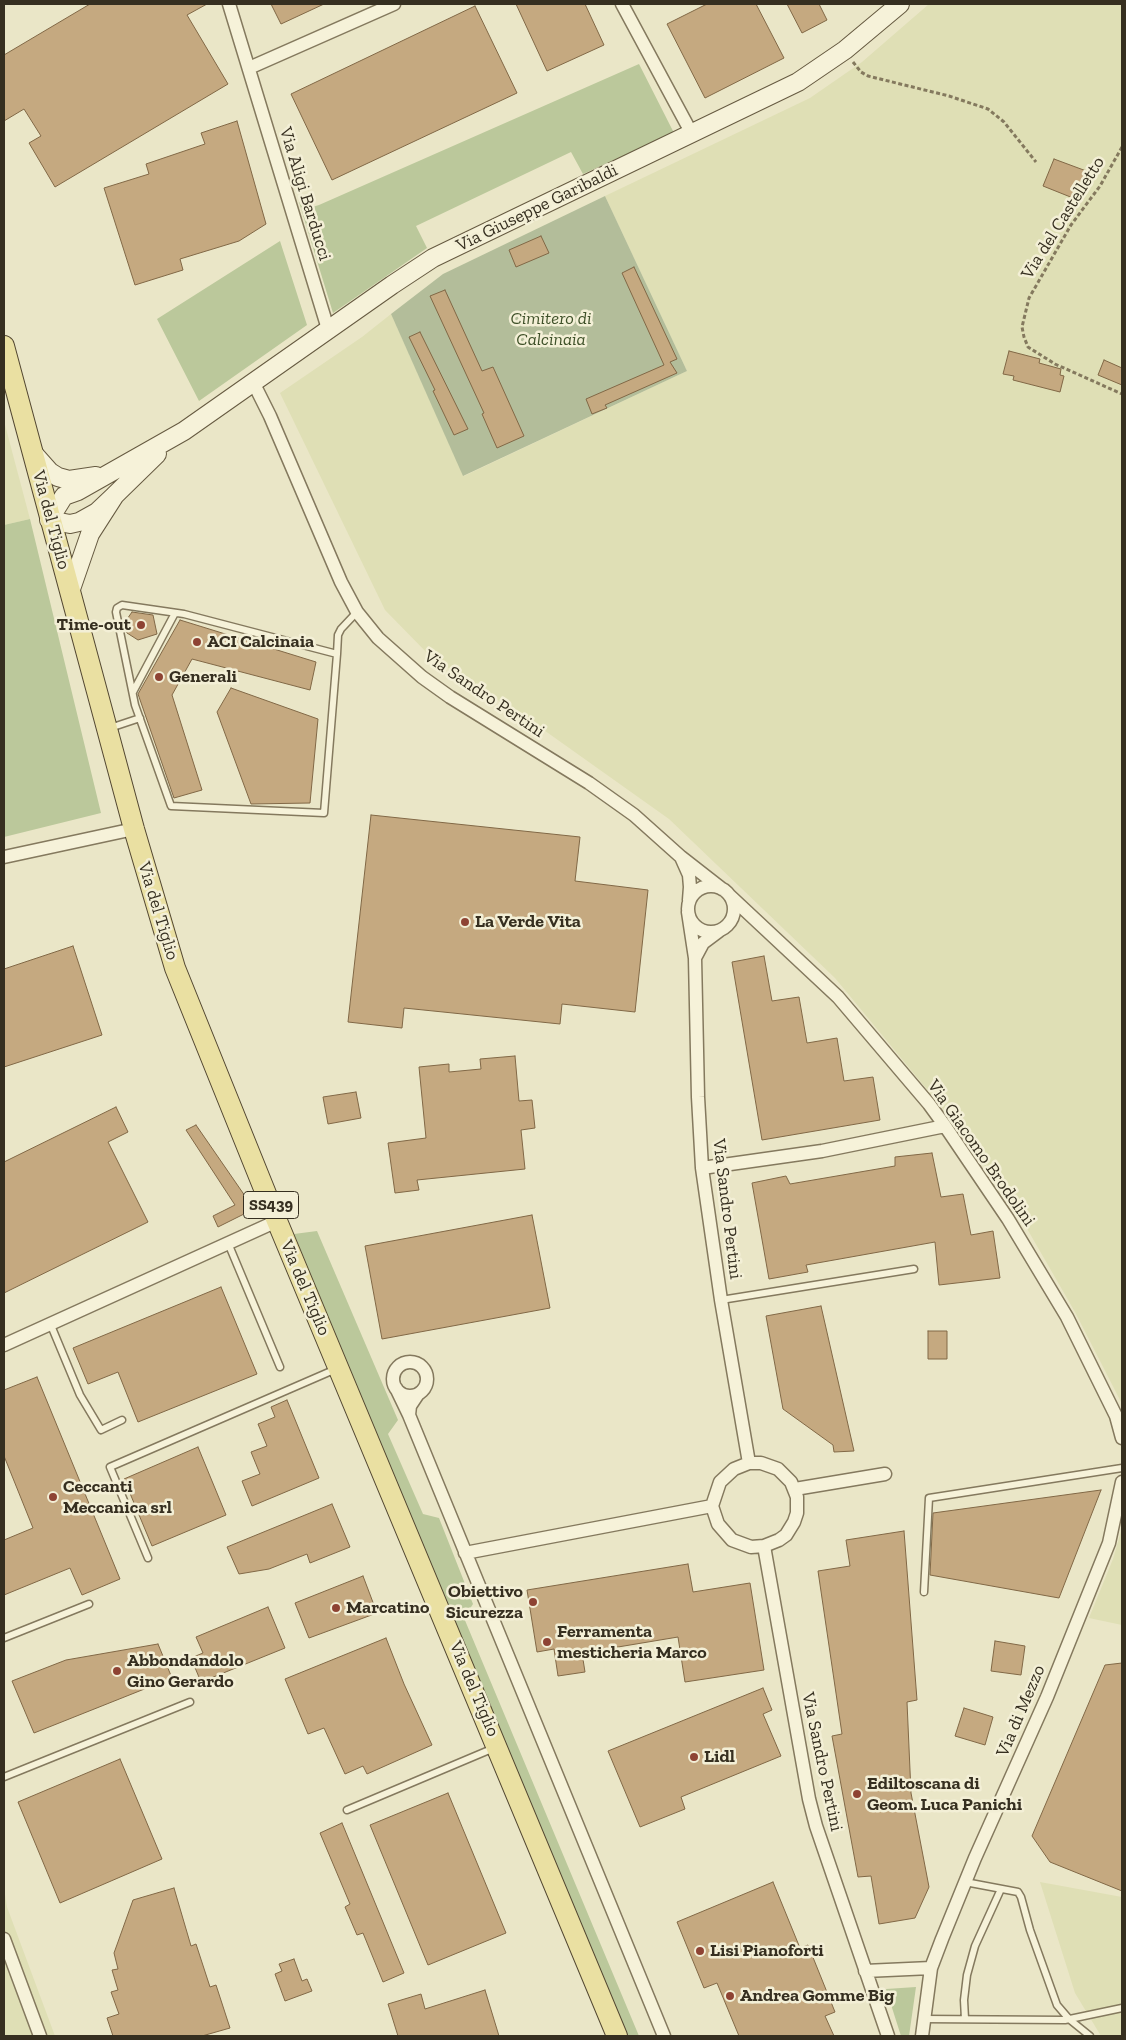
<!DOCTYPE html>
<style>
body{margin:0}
#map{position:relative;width:1126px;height:2040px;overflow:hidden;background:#eae6c7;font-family:"Zilla Slab",serif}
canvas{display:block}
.frame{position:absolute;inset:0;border:5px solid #362f20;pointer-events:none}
</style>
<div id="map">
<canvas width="1126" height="2040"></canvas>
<div class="frame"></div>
</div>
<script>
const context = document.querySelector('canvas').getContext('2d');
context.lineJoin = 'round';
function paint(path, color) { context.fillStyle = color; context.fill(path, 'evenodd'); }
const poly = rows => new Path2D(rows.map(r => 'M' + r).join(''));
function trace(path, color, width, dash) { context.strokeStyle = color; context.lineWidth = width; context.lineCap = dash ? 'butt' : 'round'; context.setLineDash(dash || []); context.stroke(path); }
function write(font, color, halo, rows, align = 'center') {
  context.font = font + ' "Zilla Slab",serif'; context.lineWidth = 5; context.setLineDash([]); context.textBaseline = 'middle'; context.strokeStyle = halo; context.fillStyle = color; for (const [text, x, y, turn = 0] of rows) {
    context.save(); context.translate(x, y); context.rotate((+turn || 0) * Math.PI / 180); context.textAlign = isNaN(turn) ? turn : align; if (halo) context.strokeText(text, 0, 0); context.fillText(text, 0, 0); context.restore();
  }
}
paint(poly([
 [929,4,1122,4,1122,1404,1075,1312,1018,1213,953,1121,835,978,669,819,541,728,430,656,385,610,280,393,362,337,391,314,464,476,687,371,605,196,810,98,862,62],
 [4,421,30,519,4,525],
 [1122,1528,1122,1625,1089,1618,1113,1559],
 [1040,1882,1122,1897,1122,2036,1101,2036,1075,1993],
 [4,1888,7,1907,55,2036,4,2036]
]), '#dfdfb5');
paint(poly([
 [639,64,674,133,583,174,571,152,416,226,427,248,333,313,299,202,306,199,309,208,319,205],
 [280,241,307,325,199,401,157,319],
 [30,519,101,813,4,837,4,525],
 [317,1231,398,1420,388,1434,423,1514,439,1518,473,1604,464,1618,639,2036,627,2036,294,1234],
 [916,1987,909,2036,901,2036,886,1989]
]), '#bbc89b');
paint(poly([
 [605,196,687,371,463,476,391,314,443,274]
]), '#b3bd9a');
const building = poly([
 [90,4,207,4,187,15,228,84,55,187,29,143,41,136,24,109,4,121,4,55,90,4],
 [271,4,324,4,281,24,271,4],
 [516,4,585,4,604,45,547,71,516,4],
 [707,4,756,4,784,58,705,98,667,24,707,4],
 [787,4,819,4,827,20,802,33,787,4],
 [475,6,517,93,332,180,291,94,475,6],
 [237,121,266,224,239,241,180,259,183,270,135,285,104,188,149,174,146,164,205,144,201,133,237,121],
 [1054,159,1089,172,1078,200,1043,186,1054,159],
 [541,236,549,253,516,267,509,250,541,236],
 [634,267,677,359,670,362,677,373,605,405,607,408,592,414,586,399,664,365,622,273,634,267],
 [445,290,482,371,493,367,524,436,497,448,482,414,484,413,430,296,445,290],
 [420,332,468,429,454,435,433,391,435,390,409,337,420,332],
 [1009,351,1040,359,1039,363,1061,369,1060,375,1064,376,1060,392,1013,380,1014,376,1003,374,1009,351],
 [1104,360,1122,368,1122,385,1098,375,1104,360],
 [132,612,153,615,157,634,138,640,127,633,125,622,132,612],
 [180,620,316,662,310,690,192,659,172,695,202,790,174,798,138,694,180,620],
 [231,688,318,719,310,803,251,804,217,712,231,688],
 [371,815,580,837,575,881,648,890,635,1012,562,1004,560,1024,404,1008,402,1028,348,1022,371,815],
 [73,946,102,1035,4,1067,4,969,73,946],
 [764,956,772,1001,799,997,807,1043,837,1038,844,1081,873,1077,880,1120,762,1140,732,962,764,956],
 [515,1056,519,1101,532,1100,535,1128,521,1130,525,1169,417,1180,419,1190,395,1193,388,1143,426,1138,419,1067,449,1064,449,1072,481,1069,480,1059,515,1056],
 [356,1092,361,1118,328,1124,323,1097,356,1092],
 [116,1107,128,1132,108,1142,148,1222,4,1293,4,1162,116,1107],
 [196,1125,254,1209,218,1227,213,1216,235,1205,186,1130,196,1125],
 [932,1153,941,1197,963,1194,971,1235,993,1231,1000,1278,939,1285,935,1242,806,1265,808,1272,769,1279,752,1183,786,1176,790,1184,895,1166,895,1157,932,1153],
 [532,1215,550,1308,382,1339,365,1246,532,1215],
 [221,1287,257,1374,138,1422,118,1372,88,1384,73,1348,221,1287],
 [821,1306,854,1451,834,1452,833,1445,783,1409,766,1316,821,1306],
 [928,1331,947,1331,947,1359,928,1359,928,1331],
 [37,1377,120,1579,82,1595,70,1568,4,1595,4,1540,33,1528,4,1456,4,1390,37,1377],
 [287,1400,319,1478,252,1506,242,1481,260,1474,251,1452,267,1446,258,1424,275,1417,271,1407,287,1400],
 [198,1447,226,1515,152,1546,124,1479,198,1447],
 [1101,1490,1059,1598,930,1575,933,1513,1101,1490],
 [332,1504,350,1547,310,1563,307,1554,269,1569,239,1574,227,1547,332,1504],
 [904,1531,917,1700,907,1702,911,1793,929,1887,915,1918,879,1924,871,1876,858,1877,832,1736,842,1734,818,1571,850,1566,846,1540,904,1531],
 [688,1564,693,1592,750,1583,764,1670,685,1682,678,1637,582,1653,585,1672,558,1676,554,1649,537,1652,527,1590,688,1564],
 [363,1576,377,1613,309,1638,295,1603,363,1576],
 [268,1607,285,1648,201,1682,191,1658,203,1653,196,1637,268,1607],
 [386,1638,404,1684,432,1745,367,1774,363,1766,345,1774,324,1728,308,1734,285,1679,386,1638],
 [995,1641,1025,1646,1021,1675,991,1671,995,1641],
 [158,1644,172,1678,34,1733,12,1681,66,1660,158,1644],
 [1122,1663,1122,1891,1050,1862,1032,1836,1105,1665,1122,1663],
 [763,1688,772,1710,763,1714,781,1756,681,1797,685,1809,640,1827,608,1751,763,1688],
 [964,1708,993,1717,985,1745,955,1736,964,1708],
 [120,1759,162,1859,60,1903,18,1802,120,1759],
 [448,1793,506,1933,428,1965,370,1825,448,1793],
 [342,1823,404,1973,383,1982,363,1933,357,1935,345,1907,350,1904,320,1833,342,1823],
 [773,1882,800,1948,808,1945,835,2012,825,2016,834,2036,739,2036,717,1983,704,1988,677,1922,773,1882],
 [174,1888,191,1946,196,1944,210,1987,216,1985,230,2028,202,2036,113,2036,107,2018,119,2014,111,1992,118,1990,112,1970,118,1969,114,1953,133,1900,174,1888],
 [294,1959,302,1981,307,1979,312,1991,285,2001,275,1974,282,1971,279,1964,294,1959],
 [485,1990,499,2036,398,2036,388,2004,421,1994,425,2009,485,1990]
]);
paint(building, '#c5a980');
trace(building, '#816846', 1);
const lane = poly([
 [337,654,184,614,122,605,117,608,116,612,135,705,171,806,324,813,337,654,338,635,341,629,357,612],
 [133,692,175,613],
 [110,728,140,718],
 [228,1243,280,1367],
 [721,1300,914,1269],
 [50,1323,80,1395,101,1430,122,1420],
 [148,1558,110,1467,336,1369],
 [924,1592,929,1498,1122,1468],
 [4,1638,89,1604],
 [4,1777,190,1702],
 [347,1810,494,1748],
 [965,1882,1018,1892,1021,1897,1030,1930,1057,2005,1069,2019,1090,2036],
 [923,2019,1065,2020,1122,2008],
 [965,2019,964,2000,967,1975,975,1946,1001,1889]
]);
const street = poly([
 [229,4,328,329],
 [622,4,692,134],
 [249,68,394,4],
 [253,382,270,416,341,582,357,612,378,638,422,677,450,697,589,783,634,815,681,857,722,889],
 [4,857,134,829],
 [681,857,689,875,690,887,689,900],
 '688 909a23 23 0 1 1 46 0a23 23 0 1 1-46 0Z',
 [730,896,838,997,929,1104,945,1126,1008,1219,1067,1317,1116,1416,1122,1438],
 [688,912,695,958,698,1097,702,1168,721,1300,749,1463],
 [695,958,703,943,719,931],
 [702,1168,822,1151,945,1126],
 [4,1345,277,1221],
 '393 1379a17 17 0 1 1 34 0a17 17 0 1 1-34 0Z',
 [396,1388,409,1415,410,1406,418,1394],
 [409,1415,664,2036],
 [749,1463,761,1463,778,1469,791,1482,797,1497,797,1513,794,1522,786,1535,779,1540,764,1546,751,1547,732,1540,718,1524,712,1506,720,1482,734,1469,749,1463],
 [795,1489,885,1474],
 [764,1546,809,1799,816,1826,888,2036],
 [465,1553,712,1506],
 [4,1939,40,2036],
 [865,1971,931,1968],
 [922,2036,931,1968,942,1939,975,1858,1047,1697,1109,1543,1122,1482]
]);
const secondary = poly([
 [34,454,50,472,58,477,69,480,96,476],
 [115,495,97,512,79,522,70,524,49,520,64,496,78,491,184,431,392,285,433,258,798,82,845,50,900,4],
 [71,589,90,534,115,495,157,454]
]);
const primary = poly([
 [4,346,134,829,175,968,277,1221,617,2036]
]);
trace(lane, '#84795e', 9);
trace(street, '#84795e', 15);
trace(secondary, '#665a41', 20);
trace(primary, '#534731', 22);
trace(poly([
 [853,62,861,72,868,76,949,96,988,109,1004,122,1036,162],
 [1122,147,1100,186,1071,225,1029,298,1022,327,1024,337,1028,347,1055,364,1122,394]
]), '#84795e', 3, [4, 2.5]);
trace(lane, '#f6f2d9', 6);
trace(street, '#f6f2d9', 12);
trace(secondary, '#f6f2d9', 18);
trace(primary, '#eae0a2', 20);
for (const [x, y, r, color] of [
 [141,625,5,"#8e4333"],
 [197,642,5,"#8e4333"],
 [159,677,5,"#8e4333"],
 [465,922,5,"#8e4333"],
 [53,1497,5,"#8e4333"],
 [533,1602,5,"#8e4333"],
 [336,1608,5,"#8e4333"],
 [547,1642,5,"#8e4333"],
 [117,1671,5,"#8e4333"],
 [694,1757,5,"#8e4333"],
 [857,1794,5,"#8e4333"],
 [700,1951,5,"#8e4333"],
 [730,1996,5,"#8e4333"]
]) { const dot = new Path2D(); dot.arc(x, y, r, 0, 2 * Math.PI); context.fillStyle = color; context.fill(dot); trace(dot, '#f3efd6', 2); }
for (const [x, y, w] of [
 [271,1205,55]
]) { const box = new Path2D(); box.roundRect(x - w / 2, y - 13.5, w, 27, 4); context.fillStyle = '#f3efd6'; context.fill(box); trace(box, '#362f20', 1); }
write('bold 16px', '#362f20', null, [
 ["SS439",271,1205]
]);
write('18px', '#362f20', '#f3efd6', [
 ["Via Aligi Barducci",305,194,73],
 ["Via Giuseppe Garibaldi",537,208,-26],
 ["Via del Castelletto",1063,218,-58],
 ["Via del Tiglio",51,520,75],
 ["Via Sandro Pertini",484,694,34],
 ["Via del Tiglio",158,911,73],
 ["Via Giacomo Brodolini",981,1153,55],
 ["Via Sandro Pertini",727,1209,83],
 ["Via del Tiglio",305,1288,67],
 ["Via del Tiglio",474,1689,67],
 ["Via di Mezzo",1021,1711,-67],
 ["Via Sandro Pertini",822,1762,78]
]);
write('italic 18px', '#3f5129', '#f3efd6', [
 ["Cimitero di",551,319],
 ["Calcinaia",551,340]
]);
write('bold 18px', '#362f20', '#f3efd6', [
 ["Time-out",131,625,"right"],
 ["ACI Calcinaia",207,642],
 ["Generali",169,677],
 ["La Verde Vita",475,922],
 ["Ceccanti",63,1487],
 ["Meccanica srl",63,1508],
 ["Obiettivo",523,1592,"right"],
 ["Sicurezza",523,1613,"right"],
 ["Marcatino",346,1608],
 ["Ferramenta",557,1632],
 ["mesticheria Marco",557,1653],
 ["Abbondandolo",127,1661],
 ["Gino Gerardo",127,1682],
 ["Lidl",704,1757],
 ["Ediltoscana di",867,1784],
 ["Geom. Luca Panichi",867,1805],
 ["Lisi Pianoforti",710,1951],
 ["Andrea Gomme Big",740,1996]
], 'left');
</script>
